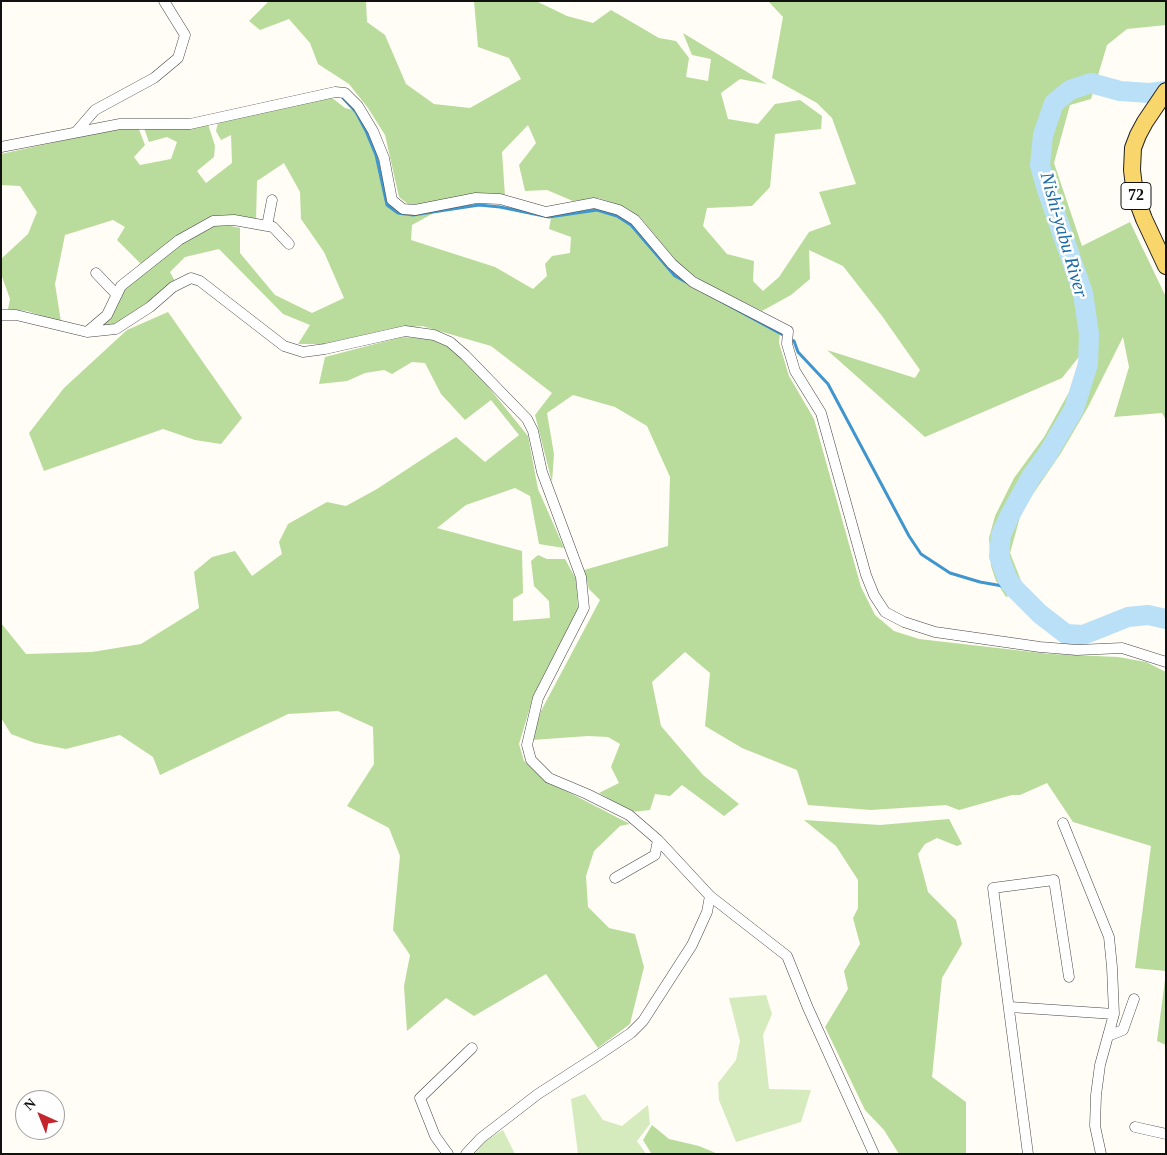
<!DOCTYPE html>
<style>
body{margin:0}
#map{position:relative;width:1167px;height:1155px;overflow:hidden;background:#fffdf5;font-family:Georgia,serif}
canvas{display:block}
.frame{position:absolute;inset:0;border:2px solid #111;pointer-events:none}
.north{position:absolute;left:15px;top:1090px;width:50px;height:50px;box-sizing:border-box;background:#fff;border:1px solid #a0a0a0;border-radius:50%;rotate:316deg;font-size:14px;font-weight:700;line-height:20px;text-align:center;color:#111}
.north::after{content:'';display:block;margin:auto;width:18px;height:22px;background:#c4262e;clip-path:polygon(50% 0,100% 100%,50% 72%,0 100%)}
</style>
<div id="map">
<canvas width="1167" height="1155"></canvas>
<div class="frame"></div>
<div class="north">N</div>
</div>
<script>
const context = document.querySelector('canvas').getContext('2d');
context.lineJoin = 'round';
function paint(path, color) { context.fillStyle = color; context.fill(path, 'evenodd'); }
const poly = rows => new Path2D(rows.map(r => 'M' + r).join(''));
function trace(path, color, width, dash) { context.strokeStyle = color; context.lineWidth = width; context.lineCap = dash ? 'butt' : 'round'; context.setLineDash(dash || []); context.stroke(path); }
function write(font, color, halo, rows, align = 'center') {
  context.font = font + ' Georgia,serif'; context.lineWidth = 5; context.setLineDash([]); context.textBaseline = 'middle'; context.strokeStyle = halo; context.fillStyle = color; for (const [text, x, y, turn = 0] of rows) {
    context.save(); context.translate(x, y); context.rotate((+turn || 0) * Math.PI / 180); context.textAlign = isNaN(turn) ? turn : align; if (halo) context.strokeText(text, 0, 0); context.fillText(text, 0, 0); context.restore();
  }
}
paint(poly([
 [766,995,772,1014,763,1035,769,1089,811,1090,801,1122,736,1142,719,1100,718,1083,736,1060,740,1041,729,998],
 [585,1094,603,1120,622,1126,648,1105,650,1124,637,1141,646,1154,578,1154,571,1099],
 [503,1130,515,1154,475,1154,485,1141]
]), '#d5ebbd');
paint(poly([
 [269,1,366,1,367,22,385,35,406,84,434,104,470,108,521,79,509,58,478,47,474,1,536,1,567,16,593,23,611,10,659,38,676,41,689,58,686,77,708,81,711,59,692,55,683,33,767,84,740,79,721,93,728,119,758,124,775,104,800,100,822,116,821,129,775,134,770,187,752,206,707,208,703,226,727,254,754,261,753,281,763,291,779,277,809,232,831,224,819,192,856,184,832,118,817,103,772,78,783,17,768,1,1166,1,1166,25,1127,29,1107,45,1091,99,1070,105,1054,163,1082,246,1130,222,1166,297,1166,420,1162,413,1114,417,1129,367,1123,337,1088,407,1061,453,1022,510,1010,553,1024,588,1006,597,996,581,991,566,989,538,995,516,1014,478,1044,437,1073,385,1082,353,1062,378,925,437,827,350,915,378,920,370,882,316,843,266,809,250,810,279,791,295,762,311,701,281,676,261,640,217,625,207,598,198,573,201,547,190,525,191,519,165,536,143,528,125,502,152,505,196,480,193,426,204,408,204,399,197,385,135,368,108,349,84,318,64,310,43,289,19,260,30,249,21],
 [331,97,345,108,360,112,401,211,441,209,412,225,411,240,495,267,533,289,547,276,545,264,552,256,570,253,571,237,549,229,552,213,593,205,617,212,633,223,671,266,780,330,779,343,789,376,814,419,861,587,875,615,894,631,919,639,1050,654,1118,657,1146,662,1166,672,1166,971,1135,968,1151,846,1073,822,1047,783,1020,795,1012,795,959,810,946,805,871,810,808,805,797,770,742,748,705,726,710,673,685,652,652,682,661,726,703,775,739,804,724,816,682,785,670,796,655,794,650,810,632,812,599,793,619,783,611,767,620,744,608,737,588,736,532,740,541,711,600,600,589,589,584,570,668,546,670,477,647,426,615,407,573,395,547,413,554,454,552,482,535,415,552,393,491,346,422,326,389,329,324,344,298,344,310,325,283,314,219,249,185,257,170,272,176,283,117,324,95,329,124,290,174,248,211,226,221,224,240,228,240,253,275,295,312,313,344,298,324,252,301,219,300,192,284,163,257,181,256,221,212,217,142,265,117,240,125,227,113,220,65,235,55,284,61,322,27,311,8,309,10,299,1,274,1,259,28,234,37,212,20,186,1,185,1,154,120,128,138,127,145,145,134,157,140,165,171,159,177,142,167,137,149,142,144,128,208,124,215,146,214,157,197,171,206,183,232,163,231,135,221,140,216,131,218,123],
 [168,312,242,418,221,444,195,440,163,429,44,471,29,433,64,388,127,330],
 [402,337,430,339,450,347,486,384,528,436,538,489,564,548,539,544,530,496,515,488,466,505,437,528,522,551,523,593,513,599,513,621,550,618,549,601,534,586,531,561,538,555,547,559,565,559,576,579,578,609,534,694,519,744,524,761,545,780,630,824,620,826,594,851,586,876,588,907,609,928,635,934,644,967,630,1024,598,1048,546,974,474,1016,446,998,407,1031,404,986,410,955,393,930,400,856,389,828,347,806,374,764,373,727,338,711,288,714,160,775,153,757,120,735,66,749,35,743,11,734,1,718,1,623,26,654,92,652,141,644,199,608,194,572,212,557,235,551,252,576,282,554,279,542,288,524,327,502,346,506,377,489,456,437,485,462,519,435,491,400,465,420,441,394,425,363,412,362,392,374,384,370,365,373,347,381,319,384,325,357],
 [949,819,962,844,957,846,937,838,925,844,918,854,928,892,956,920,962,944,942,978,932,1077,966,1102,966,1154,899,1154,884,1130,865,1110,825,1027,848,989,844,971,860,944,853,918,858,908,858,880,836,846,804,820,880,825],
 [1166,972,1166,1045,1157,1041],
 [652,1125,669,1139,699,1146,718,1154,651,1153,643,1140]
]), '#b9dc9c');
trace(poly([
 [343,98,356,112,366,131,376,155,387,205,398,213,413,215,479,205,500,207,549,217,597,210,617,216,631,225,675,276,794,341,798,352,828,384,909,536,921,554,950,573,980,582,1014,588]
]), '#3f96cf', 3);
trace(poly([
 [1166,91,1149,93,1120,91,1091,83,1070,90,1054,103,1043,135,1040,165,1047,190,1083,293,1089,334,1088,364,1074,409,1047,455,1031,477,1009,517,1001,535,999,556,1007,578,1014,588,1040,614,1066,634,1083,635,1128,617,1148,615,1166,619]
]), '#b9e0f7', 20);
const street = poly([
 [76,132,95,110,154,78,178,58,185,35,164,1],
 [1,147,120,124,190,124,335,92,345,93,358,106,373,131,384,158,392,200,403,209,415,210,476,198,500,199,546,212,594,203,619,210,635,220,672,264,693,282,788,331,787,344,795,371,821,413,866,575,874,595,885,612,904,622,935,632,1040,647,1077,650,1122,648,1166,662],
 [267,226,272,200],
 [96,273,117,295],
 [1,315,16,315,87,332,116,329,150,307,173,287,191,278,200,281,284,346,303,352,325,349,405,331,434,335,450,342,465,355,527,419,533,431,542,472,581,577,584,608,538,698,527,745,531,760,549,778,587,794,629,815,658,840,710,896,787,956,808,1008,874,1154],
 [87,332,107,315,121,286,179,240,213,221,234,220,273,227,289,244],
 [1063,823,1109,937,1112,967,1114,1014,1100,1065,1096,1095,1095,1126,1101,1154],
 [615,878,655,855,658,840],
 [1010,1007,1114,1014],
 [1108,1036,1123,1030,1134,999],
 [1135,1127,1166,1134],
 [448,1154,435,1136,420,1098,472,1048],
 [466,1154,481,1138,538,1094,597,1056,631,1033,643,1021,692,945,707,912,710,896],
 [1028,1154,993,888,1054,880,1069,977]
]);
const primary = poly([
 [1166,91,1145,122,1138,135,1133,148,1132,170,1135,195,1144,219,1166,266]
]);
trace(street, '#444', 11);
trace(primary, '#222', 18);
trace(street, '#fff', 10);
trace(primary, '#f9d66b', 16);
for (const [x, y, w] of [
 [1136,196,30]
]) { const box = new Path2D(); box.roundRect(x - w / 2, y - 13.5, w, 27, 4); context.fillStyle = '#fff'; context.fill(box); trace(box, '#111', 1); }
write('bold 16px', '#111', null, [
 ["72",1136,196]
]);
write('italic 19px', '#1768a6', '#fff', [
 ["Nishi-yabu River",1063,235,74]
]);
</script>
